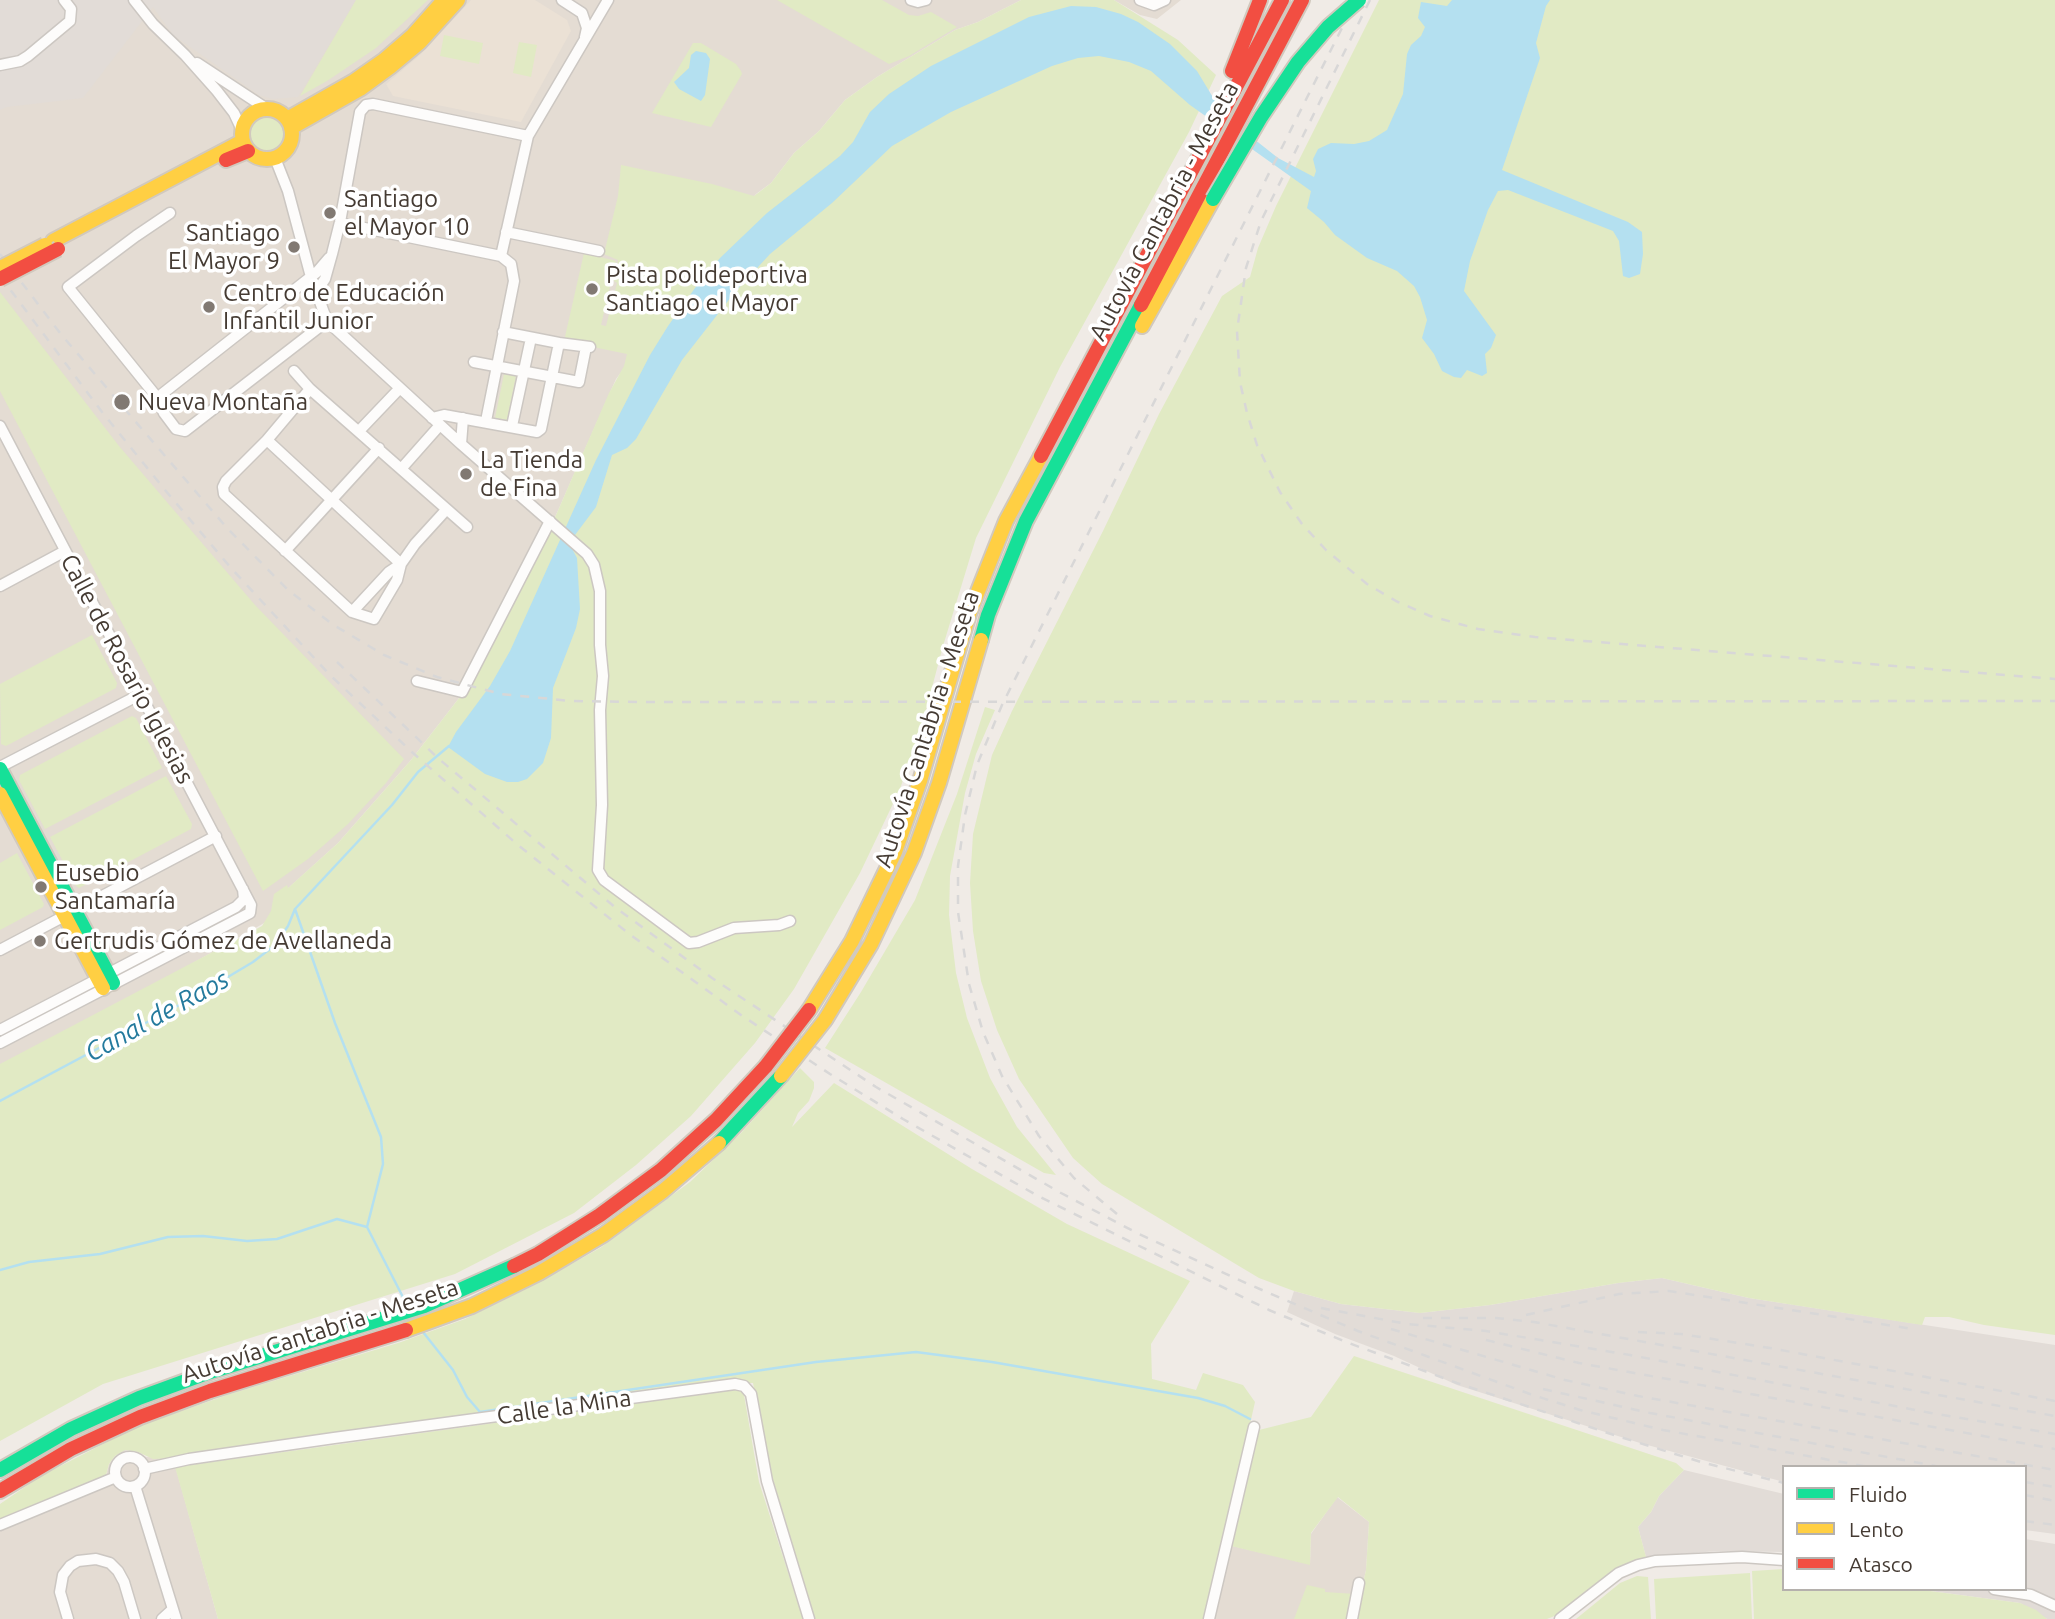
<!DOCTYPE html>
<meta charset="utf-8">
<style>
body{margin:0}
#map{position:relative;width:2055px;height:1619px;overflow:hidden;background:#f0ebe6;font-family:Ubuntu,sans-serif}
canvas{display:block}
.legend{position:absolute;left:1782px;top:1465px;width:245px;height:126px;box-sizing:border-box;background:#fff;border:2px solid #b5b1ad;margin:0;padding:9px 12px;list-style:none;font-size:21px;color:#453b33}
.legend li{display:flex;align-items:center;gap:14px;height:35px}
.legend b{width:35px;border:2px solid #b5b1ad}
</style>
<div id="map">
<canvas width="2055" height="1619"></canvas>
<ul class="legend">
<li><b style="height:9px;background:#16e098"></b>Fluido</li>
<li><b style="height:9px;background:#ffcf43"></b>Lento</li>
<li><b style="height:9px;background:#f24e42"></b>Atasco</li>
</ul>
</div>
<script>
const context = document.querySelector('canvas').getContext('2d');
context.lineJoin = 'round';
function paint(path, color) { context.fillStyle = color; context.fill(path, 'evenodd'); }
const poly = rows => new Path2D(rows.map(r => 'M' + r).join(''));
function trace(path, color, width, dash) { context.strokeStyle = color; context.lineWidth = width; context.lineCap = dash ? 'butt' : 'round'; context.setLineDash(dash || []); context.stroke(path); }
function write(font, color, halo, rows, align = 'center') {
  context.font = font + ' Ubuntu,sans-serif'; context.lineWidth = 7; context.setLineDash([]); context.textBaseline = 'middle'; context.strokeStyle = halo; context.fillStyle = color; for (const [text, x, y, turn = 0] of rows) {
    context.save(); context.translate(x, y); context.rotate((+turn || 0) * Math.PI / 180); context.textAlign = isNaN(turn) ? turn : align; if (halo) context.strokeText(text, 0, 0); context.fillText(text, 0, 0); context.restore();
  }
}
paint(poly([
 [0,0,1021,0,978,22,955,30,877,77,845,100,819,131,794,153,771,183,756,194,616,379,556,515,473,680,411,760,338,843,285,891,266,922,122,1003,0,1066],
 [1114,0,1181,0,1157,19,1140,15],
 [124,1450,138,1452,146,1457,173,1458,218,1619,0,1619,0,1522,106,1475,109,1464,115,1456],
 [1337,1497,1369,1522,1366,1570,1355,1619,1205,1619,1224,1544,1310,1564,1311,1534]
]), '#e4dcd3');
paint(poly([
 [0,0,356,0,298,97,273,99,259,95,173,35,153,7,83,98,7,107,0,110],
 [1662,1278,1749,1298,2055,1345,2055,1534,2025,1530,2025,1467,1784,1467,1784,1482,1640,1443,1457,1385,1394,1356,1335,1334,1287,1312,1294,1291,1341,1304,1420,1313,1490,1305,1618,1283],
 [1684,1470,1784,1494,1784,1552,1717,1551,1646,1557,1638,1527,1651,1512,1659,1496],
 [2025,1539,2055,1544,2055,1619,2047,1619,2020,1603,1916,1589,2025,1589]
]), '#e2dcd7');
paint(poly([
 [471,0,535,0,567,20,571,31,521,122,393,96,386,84,421,54]
]), '#ebe1d5');
paint(poly([
 [356,0,428,0,376,48,327,81,300,96],
 [777,0,882,0,909,15,918,16,931,12,957,27,909,56,889,64],
 [1021,0,1114,0,1178,40,1216,75,1189,132,1060,367,976,538,943,646,925,714,900,789,860,873,794,989,755,1043,691,1116,636,1165,574,1213,455,1274,103,1384,0,1441,0,1064,262,926,271,911,274,894,287,885,288,888,338,843,411,760,473,680,556,515,609,393,624,366,627,354,564,341,584,253,616,261,601,325,606,326,617,283,614,281,618,260,604,254,618,196,621,165,712,184,754,196,771,183,794,153,819,131,845,100,877,77,955,30,978,22],
 [1379,0,2055,0,2055,1335,1984,1325,1949,1317,1925,1317,1922,1325,1749,1298,1662,1278,1618,1283,1490,1305,1420,1313,1341,1304,1294,1291,1259,1278,1102,1184,1073,1158,1019,1079,997,1030,981,981,973,931,970,883,973,834,992,755,1012,711,1103,531,1159,414,1222,296,1250,277,1258,248,1276,206],
 [444,35,483,43,479,64,440,56],
 [519,42,537,45,531,77,513,73],
 [693,43,701,43,736,64,741,71,742,74,711,127,652,113],
 '249 134a18 18 0 1 1 36 0a18 18 0 1 1-36 0Z',
 [0,292,119,446,255,605,404,759,386,783,348,824,308,859,263,891,0,391],
 [504,374,516,376,507,420,495,418],
 [92,635,117,683,116,688,6,746,1,744,0,684],
 [985,707,995,710,976,754,965,793,950,876,949,915,956,973,967,1018,990,1078,1017,1127,1056,1175,1044,1173,825,1048,861,992,915,900,957,794],
 [132,716,136,718,162,768,45,829,19,780,20,775],
 [166,776,192,824,191,829,79,888,76,886,50,837],
 [17,853,44,904,43,907,0,930,0,863],
 [800,1068,814,1082,814,1088,809,1101,798,1113,792,1127,834,1083,972,1169,1067,1224,1190,1281,1151,1344,1152,1379,1196,1390,1203,1373,1243,1385,1255,1402,1206,1619,815,1619,768,1463,753,1383,707,1383,173,1458,153,1459,138,1452,125,1450,115,1456,109,1464,106,1475,0,1522,0,1504,41,1476,136,1427,227,1395,401,1342,465,1319,532,1286,600,1248,690,1182,741,1133],
 [1354,1356,1676,1463,1684,1470,1659,1496,1651,1512,1638,1527,1646,1557,1616,1569,1557,1615,1547,1619,1355,1619,1366,1570,1369,1522,1338,1497,1311,1533,1310,1565,1231,1546,1255,1431,1311,1417],
 [733,1390,740,1391,744,1395,759,1482,803,1619,218,1619,175,1467],
 [1784,1569,1784,1589,1915,1589,2020,1603,2036,1610,2047,1619,1754,1619,1752,1571],
 [1750,1573,1752,1619,1656,1619,1654,1579],
 [1637,1576,1648,1577,1651,1619,1576,1619,1620,1583],
 [1307,1585,1325,1589,1325,1592,1355,1594,1350,1619,1294,1619]
]), '#e1eac4');
paint(poly([
 [1452,0,1550,0,1546,6,1536,43,1540,58,1502,170,1628,222,1642,232,1643,254,1640,274,1629,278,1623,276,1619,241,1613,231,1508,190,1498,191,1488,210,1470,261,1464,291,1496,335,1491,348,1485,354,1487,373,1482,376,1467,370,1461,378,1454,377,1442,371,1434,354,1422,338,1427,320,1420,297,1414,286,1397,271,1367,258,1335,235,1324,222,1307,208,1311,191,1190,105,1151,71,1129,62,1099,56,1078,58,1052,66,951,112,892,146,832,203,770,254,735,292,682,360,636,439,627,448,612,455,596,507,569,543,577,558,580,609,576,628,553,688,551,738,543,763,527,779,518,782,507,782,485,774,448,747,456,732,490,686,510,651,596,460,650,355,668,326,700,281,720,258,767,213,840,156,853,142,870,112,889,94,931,66,1029,17,1071,6,1096,7,1121,14,1138,22,1170,44,1197,71,1217,104,1235,124,1278,158,1314,177,1316,171,1313,159,1318,149,1331,143,1354,144,1369,141,1387,130,1403,94,1407,54,1411,45,1421,36,1425,27,1418,18,1421,2,1447,6],
 [696,51,706,53,710,59,705,95,701,101,679,89,674,82,689,68,691,55]
]), '#b4e0f0');
trace(poly([
 [295,909,335,1023,381,1137,383,1164,367,1227,407,1305],
 [0,1101,196,996,253,962,275,945,288,926,295,909,392,805,418,772,449,746],
 [0,1270,29,1262,100,1254,168,1237,203,1236,247,1241,277,1239,337,1219,367,1227],
 [423,1332,453,1370,467,1397,480,1412,816,1362,916,1352,992,1362,1198,1398,1225,1406,1250,1419]
]), '#b4e0f0', 2.5);
const street = poly([
 [134,0,153,24,185,55,217,91,234,113,242,130],
 [562,0,582,13,587,28,585,37],
 [911,0,918,2,926,0],
 [1140,0,1154,5,1165,0],
 [197,63,267,109],
 [0,65,20,61,28,56,70,21,71,9,64,0],
 [275,158,288,191,311,277,327,321,461,444,587,554,594,565,600,591,600,645,603,676,600,710,602,805,598,870,604,880,689,943,698,942,734,928,779,925,790,921],
 [170,213,136,236,68,287,156,396,164,413,176,429,185,431,327,321],
 [340,223,501,256,511,264,514,281,486,421],
 [506,232,599,251],
 [501,256,528,136,608,0],
 [316,292,325,279,332,254,340,222,360,112,366,105,373,104,528,136],
 [559,343,590,347],
 [474,362,579,382,586,347],
 [294,371,310,389,467,527],
 [310,389,267,440,226,481,223,487,224,494,352,612,374,619,397,580,401,564,415,544,446,510],
 [162,394,317,272,329,258],
 [432,418,444,415,537,432,541,429,559,343,503,332],
 [0,426,251,905,250,913,0,1043],
 [512,426,531,338],
 [359,431,400,388],
 [267,440,401,564,389,572,352,612],
 [461,444,463,418],
 [401,469,440,425],
 [285,551,379,448],
 [0,586,65,551],
 [417,681,462,692,550,521],
 [0,767,141,694],
 [0,950,216,836],
 [0,1030,236,907,244,899,243,889],
 '115 1472a15 15 0 1 1 30 0a15 15 0 1 1-30 0Z',
 [144,1469,189,1459,334,1438,735,1384,744,1386,751,1394,767,1481,809,1619],
 [135,1486,176,1619],
 [0,1525,116,1477],
 [1994,1589,2031,1595,2055,1606],
 [68,1619,60,1592,63,1575,70,1566,78,1561,96,1559,110,1563,118,1571,124,1582,135,1619],
 [162,1619,173,1609],
 [1209,1619,1254,1427],
 [1352,1619,1359,1583],
 [1560,1619,1619,1573,1638,1565,1655,1561,1742,1557,1784,1560]
]);
const fast = poly([
 [981,640,988,615,1026,521,1141,305],
 [0,769,113,983],
 [719,1143,781,1076],
 [0,1470,71,1429,139,1398,210,1372,424,1306,514,1266]
]);
const slow = poly([
 '242 134a25 25 0 1 1 50 0a25 25 0 1 1-50 0Z',
 [287,119,354,81,384,60,413,35,444,0],
 [291,128,360,89,390,67,420,42,458,0],
 [53,241,243,141],
 [1142,326,1213,199],
 [0,794,103,988],
 [809,1010,852,941,895,852,920,781,969,614,1006,521,1041,456],
 [825,1020,871,944,914,853,939,783,981,640],
 [406,1330,472,1306,539,1273,603,1235,663,1191,719,1143]
]);
const jam = poly([
 [1232,71,1260,0],
 [226,160,248,151],
 [1141,305,1302,0],
 [1041,456,1282,0],
 [514,1266,538,1254,600,1215,661,1170,716,1120,766,1066],
 [0,1491,71,1449,140,1417,210,1391,406,1330]
]);
trace(street, '#ccc7c2', 13);
trace(fast, '#d1c9be', 18);
trace(slow, '#d1c9be', 18);
trace(jam, '#d1c9be', 18);
trace(street, '#fdfcfb', 10);
trace(fast, '#16e098', 14);
trace(slow, '#ffcf43', 14);
trace(jam, '#f24e42', 14);
trace(poly([
 [1370,0,1261,221,1246,268,1237,331,1240,382,1247,413,1257,445,1280,492,1302,524,1326,550,1367,584,1396,601,1430,616,1478,629,1535,637,2055,679],
 [0,254,60,333,129,414,227,528,288,590,332,624,384,655,437,677,501,694,571,701,645,702,2055,701],
 [0,276,102,412,165,490,231,568,329,674,413,753,518,845,628,933,741,1015,830,1074,903,1119,1038,1196,1269,1310,1346,1342,1457,1383,1617,1436,1701,1462,1784,1483],
 [337,662,439,759,616,908,712,978,876,1087,1061,1193,1137,1233,1248,1284,1358,1331,1530,1394,1580,1410,1663,1430,1869,1467],
 [1117,1214,1074,1178,1039,1136,1002,1076,983,1032,969,984,958,912,958,866,965,815,977,765,1002,705,1356,0],
 [1321,1308,1407,1324,1486,1331,1630,1355,1931,1413,2055,1434],
 [1526,1315,1619,1294,1669,1291,1913,1329],
 [1423,1318,1496,1318,1534,1322,2055,1416],
 [1391,1329,1565,1380,1638,1396,2055,1470],
 [1638,1332,1681,1334,1770,1348,2055,1401],
 [1486,1340,1579,1363,2055,1449],
 [1543,1389,1650,1413,1941,1467],
 [2025,1482,2055,1487],
 [2025,1495,2055,1501],
 [2025,1521,2055,1525]
]), '#d8d7d7', 2.5, [9, 9]);
const fastBridge = poly([
 [1213,199,1261,117,1298,62,1328,27,1359,0]
]);
const slowBridge = poly([
 [0,268,45,245],
 [781,1076,825,1020]
]);
const jamBridge = poly([
 [0,279,58,249],
 [766,1066,809,1010]
]);
trace(fastBridge, '#d1c9be', 18, []);
trace(slowBridge, '#d1c9be', 18, []);
trace(jamBridge, '#d1c9be', 18, []);
trace(fastBridge, '#16e098', 14);
trace(slowBridge, '#ffcf43', 14);
trace(jamBridge, '#f24e42', 14);
for (const [x, y, r, color] of [
 [330,213,7,"#817972"],
 [294,247,7,"#817972"],
 [592,289,7,"#817972"],
 [209,307,7,"#817972"],
 [122,402,9,"#817972"],
 [466,474,7,"#817972"],
 [41,887,7,"#817972"],
 [40,941,7,"#817972"]
]) { const dot = new Path2D(); dot.arc(x, y, r, 0, 2 * Math.PI); context.fillStyle = color; context.fill(dot); trace(dot, '#fff', 2.5); }
write('24px', '#453b33', '#fff', [
 ["Santiago",344,199],
 ["el Mayor 10",344,227],
 ["Santiago",280,233,"right"],
 ["El Mayor 9",280,261,"right"],
 ["Pista polideportiva",606,275],
 ["Santiago el Mayor",606,303],
 ["Centro de Educación",223,293],
 ["Infantil Junior",223,321],
 ["Nueva Montaña",138,402],
 ["La Tienda",480,460],
 ["de Fina",480,488],
 ["Eusebio",55,873],
 ["Santamaría",55,901],
 ["Gertrudis Gómez de Avellaneda",54,941]
], 'left');
write('24px', '#453b33', '#fff', [
 ["Autovía Cantabria - Meseta",1164,211,-62],
 ["Calle de Rosario Iglesias",127,669,62],
 ["Autovía Cantabria - Meseta",927,729,-72],
 ["Autovía Cantabria - Meseta",320,1331,-18],
 ["Calle la Mina",564,1407,-8]
]);
write('italic 26px', '#247a9d', '#fff', [
 ["Canal de Raos",157,1016,-29]
]);
</script>
